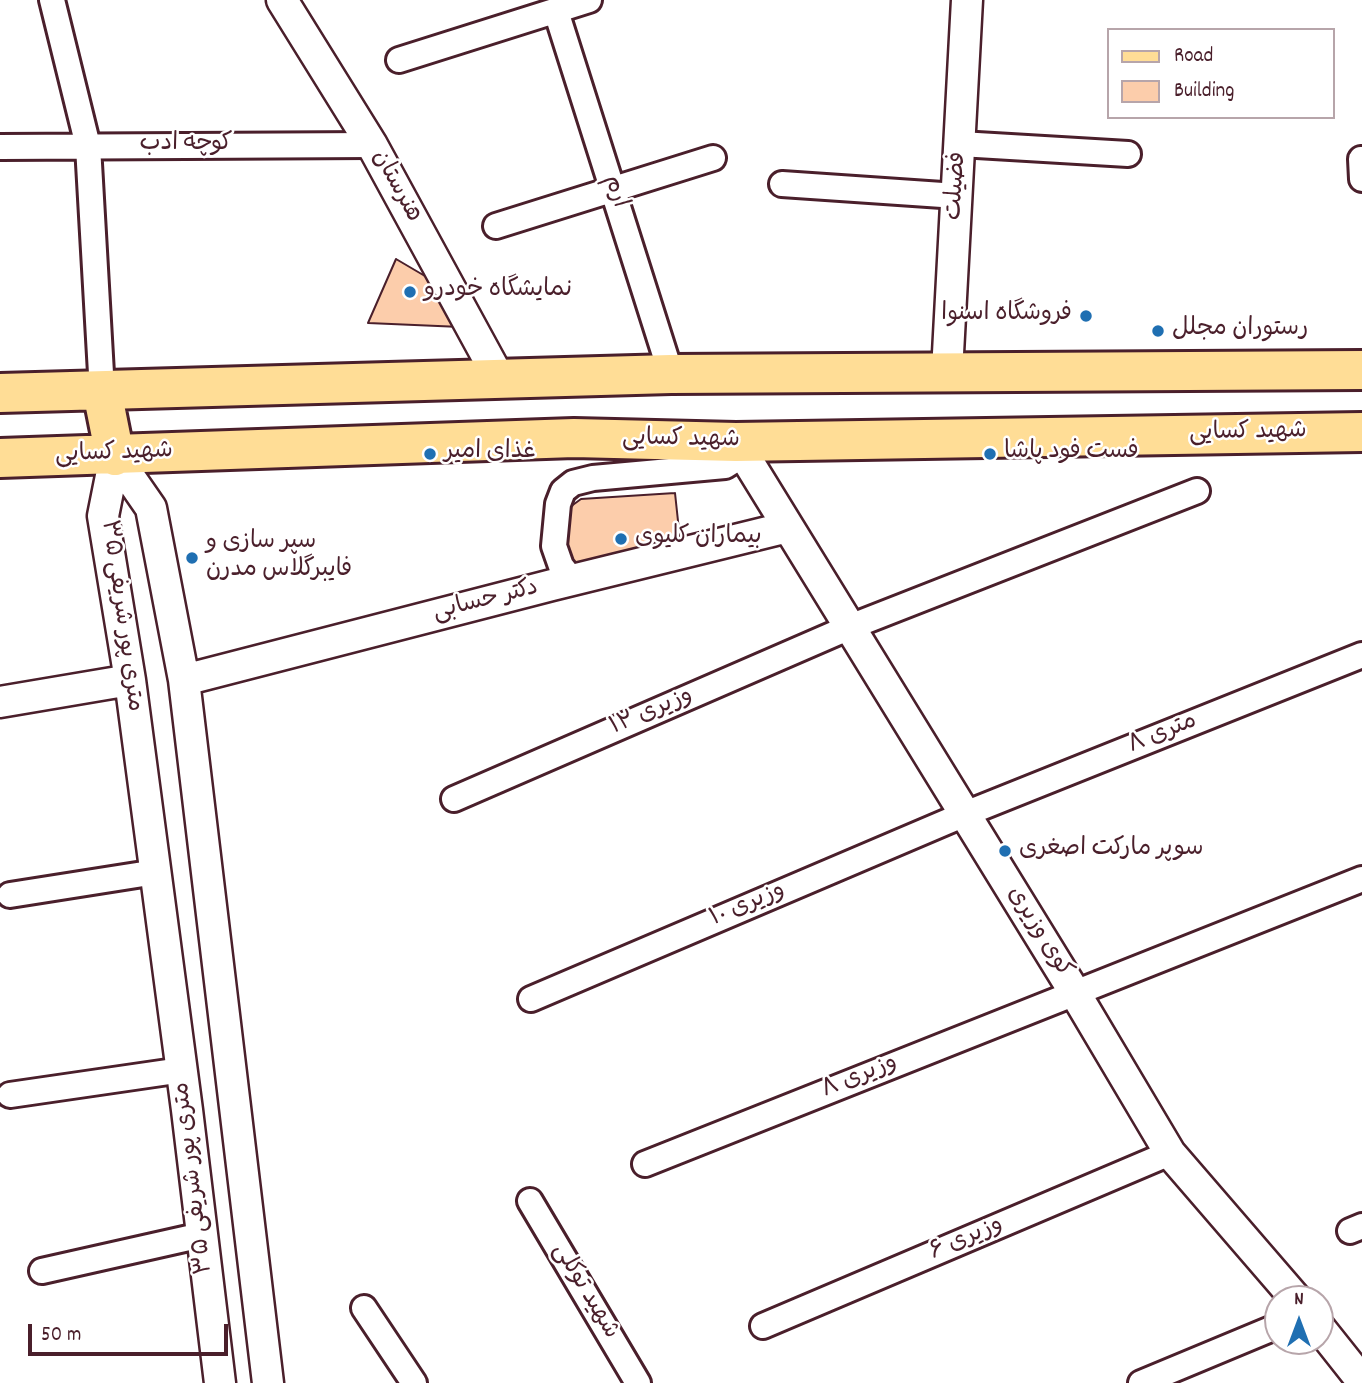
<!DOCTYPE html>
<meta charset="utf-8">
<style>
body{margin:0}
#map{position:relative;width:1362px;height:1383px;overflow:hidden;background:#fff;font-family:Dekko,sans-serif}
canvas{display:block}
.legend{position:absolute;left:1107px;top:28px;width:228px;height:91px;box-sizing:border-box;background:#fff;border:2px solid #b7a5aa;margin:0;padding:9px 12px;list-style:none;font-size:21px;color:#4a1f2b}
.legend li{display:flex;align-items:center;gap:14px;height:35px}
.legend b{width:35px;border:2px solid #b7a5aa}
.north{position:absolute;left:1264px;top:1285px;width:70px;height:70px;box-sizing:border-box;background:#fff;border:2px solid #b7a5aa;border-radius:50%;rotate:0deg;font-size:19px;font-weight:700;line-height:28px;text-align:center;color:#4a1f2b}
.north::after{content:'';display:block;margin:auto;width:24px;height:32px;background:#1f6fb2;clip-path:polygon(50% 0,100% 100%,50% 72%,0 100%)}
.scale{position:absolute;left:28px;top:1324px;width:200px;height:32px;box-sizing:border-box;border:4px solid #4a1f2b;border-top:0;padding-left:9px;font-size:21px;line-height:24px;white-space:nowrap;color:#4a1f2b;-webkit-text-stroke:5px #fff;paint-order:stroke}
</style>
<div id="map">
<canvas width="1362" height="1383"></canvas>
<ul class="legend">
<li><b style="height:9px;background:#ffdd96"></b>Road</li>
<li><b style="height:19px;background:#fccdab"></b>Building</li>
</ul>
<div class="north">N</div>
<div class="scale">50 m</div>
</div>
<script>
const context = document.querySelector('canvas').getContext('2d');
context.lineJoin = 'round';
function paint(path, color) { context.fillStyle = color; context.fill(path, 'evenodd'); }
const poly = rows => new Path2D(rows.map(r => 'M' + r).join(''));
function trace(path, color, width, dash) { context.strokeStyle = color; context.lineWidth = width; context.lineCap = dash ? 'butt' : 'round'; context.setLineDash(dash || []); context.stroke(path); }
function write(font, color, halo, rows, align = 'center') {
  context.font = font + ' Dekko,"Playpen Sans Arabic",sans-serif'; context.lineWidth = 5; context.setLineDash([]); context.textBaseline = 'middle'; context.strokeStyle = halo; context.fillStyle = color; for (const [text, x, y, turn = 0] of rows) {
    context.save(); context.translate(x, y); context.rotate((+turn || 0) * Math.PI / 180); context.textAlign = isNaN(turn) ? turn : align; if (halo) context.strokeText(text, 0, 0); context.fillText(text, 0, 0); context.restore();
  }
}
const building = poly([
 [396,259,430,279,461,327,368,323,396,259],
 [675,493,681,549,581,567,568,559,560,530,570,507,581,499,675,493]
]);
paint(building, '#fccdab');
trace(building, '#4a1f2b', 2);
const minor = poly([
 [52,0,88,146,102,391],
 [556,11,671,374],
 [399,60,589,0],
 [960,144,1128,154],
 [0,147,372,145],
 [1361,159,1362,179],
 [782,184,957,196],
 [496,226,713,158],
 [572,580,561,566,554,546,558,504,563,491,573,483,593,478,725,466,744,454,751,442],
 [454,799,850,627,1197,491],
 [10,895,156,872],
 [531,999,965,814,1362,655],
 [10,1095,182,1070],
 [645,1164,1362,879],
 [530,1201,638,1383],
 [1350,1231,1362,1226],
 [42,1271,202,1235],
 [364,1308,414,1383],
 [763,1326,1170,1153],
 [1141,1383,1278,1326]
]);
const tertiary = poly([
 [282,0,372,145,500,380],
 [947,372,967,0],
 [736,442,1075,993,1170,1153,1296,1299],
 [115,456,151,508,184,680,268,1383],
 [115,456,103,516,130,680,187,1110,220,1383],
 [184,680,552,585,788,527],
 [0,702,130,680],
 [1320,1328,1362,1381]
]);
const primary = poly([
 [102,391,115,456],
 [0,393,671,374,1362,370],
 [0,458,574,438,736,442,1362,432]
]);
trace(minor, '#4a1f2b', 30);
trace(tertiary, '#4a1f2b', 35);
trace(primary, '#4a1f2b', 44);
trace(minor, '#fff', 24);
trace(tertiary, '#fff', 30);
trace(primary, '#ffdd96', 38);
for (const [x, y, r, color] of [
 [410,292,7,"#1f6fb2"],
 [1086,316,7,"#1f6fb2"],
 [1158,331,7,"#1f6fb2"],
 [430,454,7,"#1f6fb2"],
 [990,454,7,"#1f6fb2"],
 [621,539,7,"#1f6fb2"],
 [192,558,7,"#1f6fb2"],
 [1005,851,7,"#1f6fb2"]
]) { const dot = new Path2D(); dot.arc(x, y, r, 0, 2 * Math.PI); context.fillStyle = color; context.fill(dot); trace(dot, '#fff', 2.5); }
write('24px', '#4a1f2b', '#fff', [
 ["کوچه ادب",186,146],
 ["فضیلت",958,186,-86],
 ["هنرستان",395,187,61],
 ["ارم",614,192,73],
 ["شهید کسایی",1248,434,-1],
 ["شهید کسایی",681,441,1],
 ["شهید کسایی",114,455,-2],
 ["دکتر حسابی",486,602,-14],
 ["۳۵ متری پور شریفی",120,616,82],
 ["وزيری ۱۲",652,713,-23],
 ["متری ۸",1163,735,-22],
 ["وزیری ۱۰",748,906,-23],
 ["کوی وزیری",1038,933,58],
 ["وزیری ۸",860,1078,-22],
 ["۳۵ متری پور شریفی",195,1178,-97],
 ["وزیری ۶",967,1240,-23],
 ["شهید توکلی",584,1292,59]
]);
write('24px', '#4a1f2b', '#fff', [
 ["نمایشگاه خودرو",424,292],
 ["فروشگاه اسنوا",1072,316,"right"],
 ["رستوران مجلل",1172,331],
 ["غذای امیر",444,454],
 ["فست فود پاشا",1004,454],
 ["بیماران کلیوی",635,539],
 ["سپر سازی و",206,544],
 ["فایبرگلاس مدرن",206,572],
 ["سوپر مارکت اصغری",1019,851]
], 'left');
</script>
